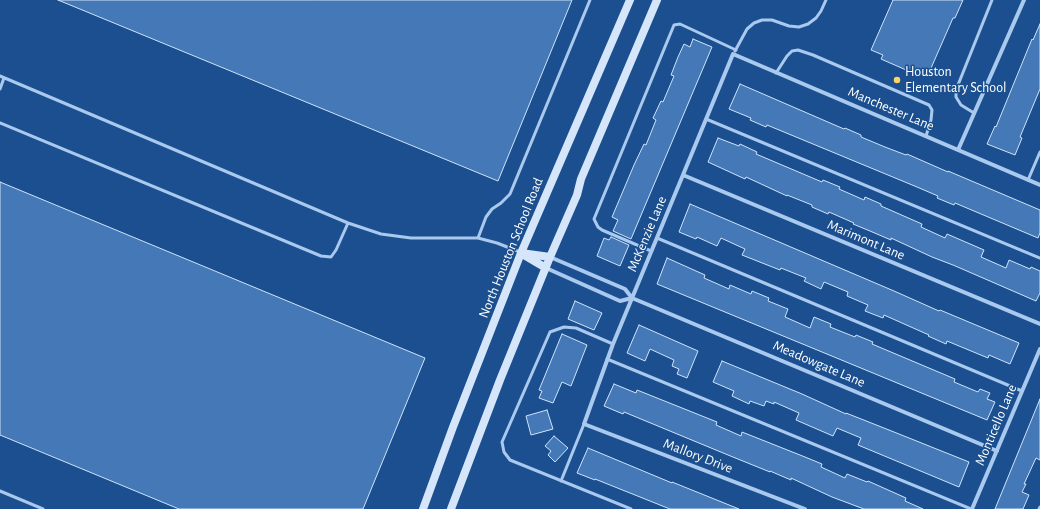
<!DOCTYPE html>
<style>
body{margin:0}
canvas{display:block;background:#1b4f8f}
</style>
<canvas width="1040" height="509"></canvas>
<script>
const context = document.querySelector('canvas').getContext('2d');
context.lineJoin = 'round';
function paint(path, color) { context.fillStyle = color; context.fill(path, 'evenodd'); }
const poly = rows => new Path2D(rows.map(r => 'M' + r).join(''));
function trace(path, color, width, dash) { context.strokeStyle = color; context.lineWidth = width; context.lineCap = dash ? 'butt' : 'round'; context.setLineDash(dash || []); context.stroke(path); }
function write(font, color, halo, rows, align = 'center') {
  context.font = font + ' "Alegreya Sans",sans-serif'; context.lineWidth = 3; context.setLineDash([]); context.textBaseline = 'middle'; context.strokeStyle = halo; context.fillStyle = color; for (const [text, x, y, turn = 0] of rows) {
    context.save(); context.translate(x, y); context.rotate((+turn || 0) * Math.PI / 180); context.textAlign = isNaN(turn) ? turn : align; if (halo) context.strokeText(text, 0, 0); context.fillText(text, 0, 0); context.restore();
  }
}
const building = poly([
 [58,0,572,0,498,181,58,0],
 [893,0,963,0,955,18,953,18,928,75,915,69,913,73,881,59,883,55,871,50,893,0],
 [1040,24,1040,89,1020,137,1022,138,1015,155,987,144,995,126,996,127,1032,39,1033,40,1040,24],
 [693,39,712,47,631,239,613,231,618,220,612,217,634,165,644,144,646,145,656,120,653,118,661,101,663,102,674,76,671,75,678,57,684,44,690,47,693,39],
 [740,84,844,129,845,128,861,135,861,137,885,147,906,155,907,154,948,172,948,171,1040,210,1040,233,1038,238,955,203,954,205,937,198,938,196,917,187,767,125,766,127,750,120,751,118,729,109,740,84],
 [718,138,739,146,740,144,757,152,756,154,822,182,823,180,840,187,839,189,864,200,865,197,881,204,881,206,922,224,921,227,945,238,947,234,984,250,981,257,1006,268,1009,260,1030,269,1031,267,1040,271,1040,293,1036,301,953,265,932,257,891,238,891,240,870,231,853,224,854,223,829,212,828,214,812,207,812,205,787,195,787,196,746,177,745,179,708,162,718,138],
 [0,182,425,358,363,509,179,509,0,435,0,182],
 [690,204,894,291,939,311,940,310,1019,343,1010,364,989,355,988,358,947,341,946,344,928,336,929,335,884,315,883,318,865,311,868,305,847,296,848,292,824,282,821,289,804,281,806,278,781,268,780,270,742,255,745,249,721,238,717,246,697,237,696,239,679,232,690,204],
 [611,237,629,245,620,266,597,256,604,238,609,240,611,237],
 [667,258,705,275,704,278,729,289,730,285,751,294,752,291,769,298,768,301,788,309,785,317,810,328,814,317,831,324,830,327,855,337,856,335,873,342,872,344,955,379,954,382,978,392,980,389,990,393,987,399,995,402,987,420,657,284,667,258],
 [575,301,602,313,594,330,568,319,575,301],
 [639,325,698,351,687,378,677,374,679,369,672,366,674,360,650,349,645,361,627,353,639,325],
 [562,334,587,345,571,386,562,382,553,403,539,398,542,391,539,390,562,334],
 [722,361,802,394,846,414,846,413,889,430,969,462,959,487,858,445,861,438,837,428,833,436,796,420,799,413,774,402,774,404,766,401,764,406,750,401,749,404,732,396,734,391,713,382,722,361],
 [614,384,636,393,637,390,717,422,716,425,741,436,742,432,805,457,822,464,821,467,845,478,847,474,867,482,868,481,906,498,905,501,923,509,864,509,832,497,791,478,791,480,770,471,770,472,728,455,624,412,623,414,604,406,614,384],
 [1040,399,1040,460,1036,458,1024,484,1026,484,1022,492,1029,495,1023,509,995,509,1040,399],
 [547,410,553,429,531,435,526,416,547,410],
 [554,436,568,448,555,462,548,455,551,451,545,446,554,436],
 [588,448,672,483,672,482,739,509,670,509,595,479,595,480,577,473,588,448]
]);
paint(building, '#4478b7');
trace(building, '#cfe3fa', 1);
trace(poly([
 [735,51,747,29,754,23,762,20,772,20,789,26,799,27,808,24,816,18,821,11,826,0],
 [776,73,787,56,792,51,798,50,813,55,929,105,932,110,931,120,926,136],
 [0,76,348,223,381,234,411,238,478,238,497,243,520,252],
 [0,89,4,78],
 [974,113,961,105,956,97,956,90,992,0],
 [706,119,1040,258],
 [0,123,321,256,331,257,336,250,348,223],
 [1028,180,1040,152],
 [478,238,486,217,492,209,501,203,510,194,590,0],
 [657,238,1022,391],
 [651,251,602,230,598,227,594,219,674,25,680,24,736,50],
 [613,344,576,328,564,327,550,332,502,442,504,452,510,460,631,509],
 [607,359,971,509],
 [561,481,584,424],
 [0,491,43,509],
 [1039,509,1040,507]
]), '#a9c9ee', 3);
trace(poly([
 [958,150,1024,0],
 [683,175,1040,324],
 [550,257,625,289,632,298,997,451],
 [546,268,620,301,632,298],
 [805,509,584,424,613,344,733,54,1040,185],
 [972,509,1040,349]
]), '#a9c9ee', 4);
trace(poly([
 [521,253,550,257],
 [524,255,546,268],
 [423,509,453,427,521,253,630,0],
 [451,509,500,380,550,257,577,195,581,179,657,0]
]), '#d6e6fa', 8);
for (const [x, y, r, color] of [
 [897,80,4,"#ffd166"]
]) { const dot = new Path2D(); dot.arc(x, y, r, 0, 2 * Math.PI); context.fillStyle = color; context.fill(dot); trace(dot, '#1b4f8f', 1.5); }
write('14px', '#fff', '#1b4f8f', [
 ["Houston",905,72],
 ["Elementary School",905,88]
], 'left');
write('14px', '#fff', '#1b4f8f', [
 ["Manchester Lane",891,109,23],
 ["McKenzie Lane",647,234,-67],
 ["Marimont Lane",866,240,23],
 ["North Houston School Road",511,248,-68],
 ["Meadowgate Lane",819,364,23],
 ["Monticello Lane",996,425,-67],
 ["Mallory Drive",698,456,21]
]);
</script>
